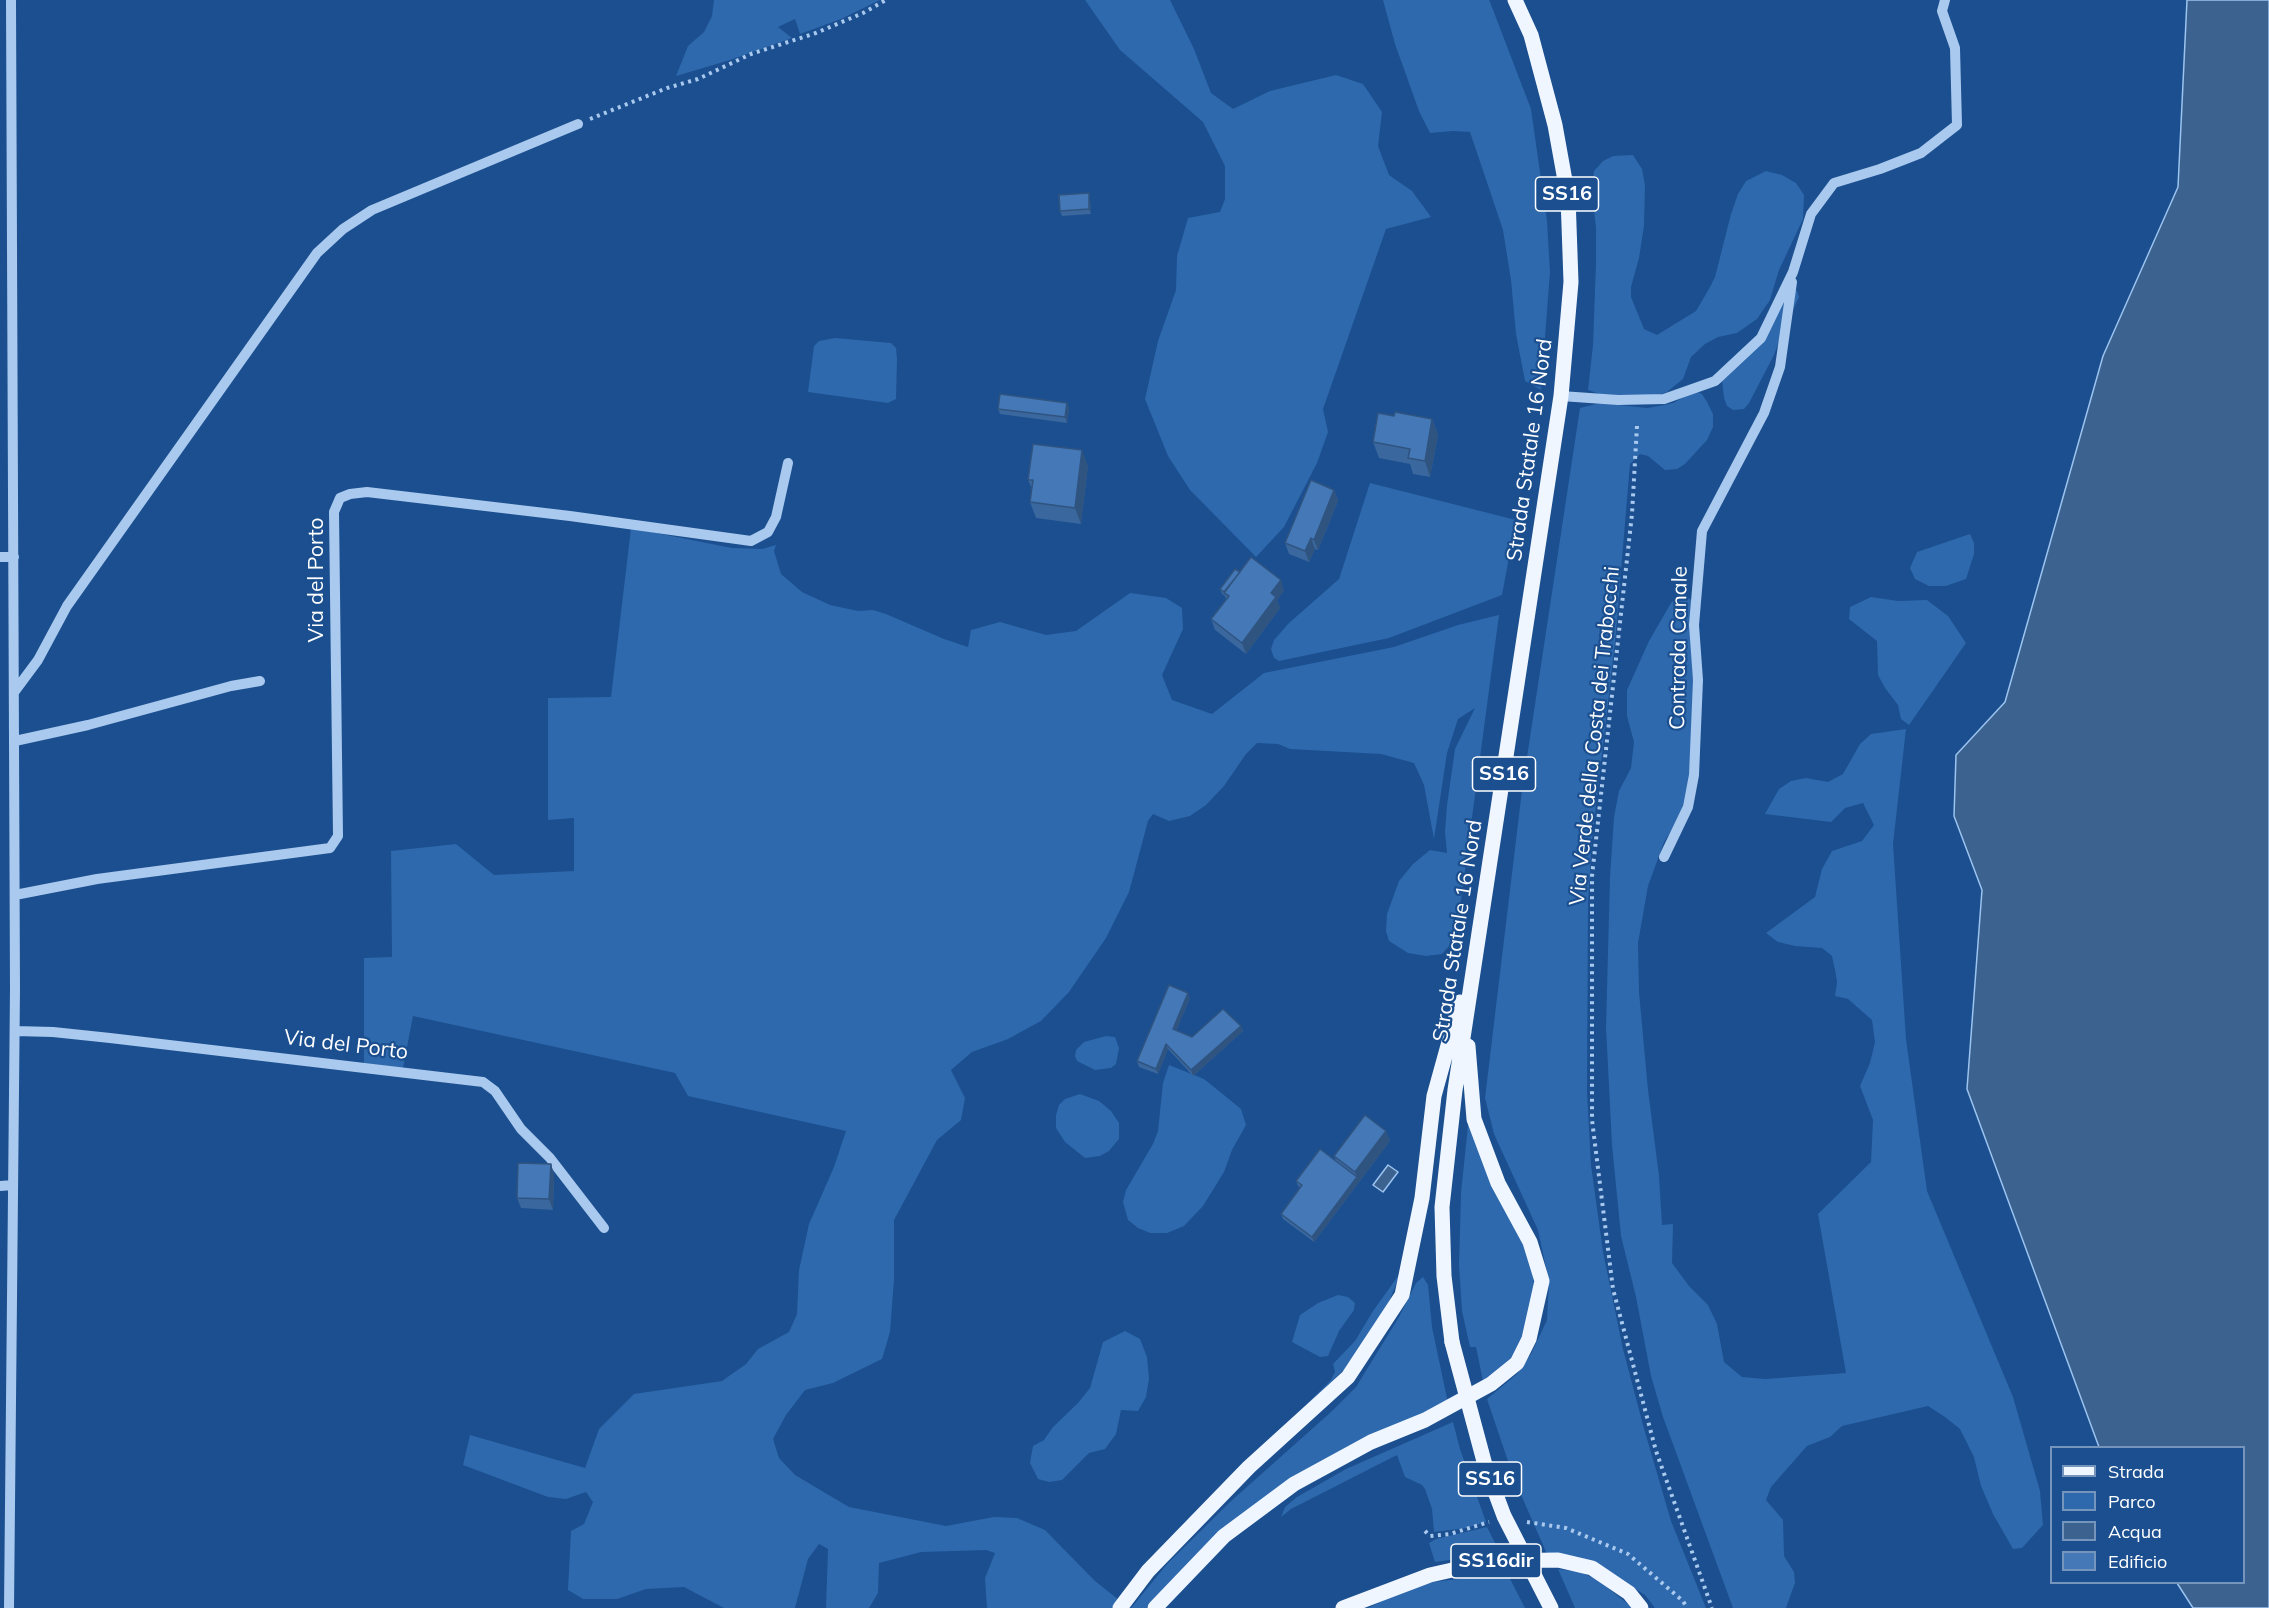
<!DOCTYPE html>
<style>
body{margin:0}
#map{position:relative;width:2269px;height:1608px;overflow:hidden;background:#1b4f8f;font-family:Mulish,sans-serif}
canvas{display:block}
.legend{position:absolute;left:2050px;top:1446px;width:195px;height:138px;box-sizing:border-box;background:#1b4f8f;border:2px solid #7695bc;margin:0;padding:8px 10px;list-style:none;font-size:18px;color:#fff}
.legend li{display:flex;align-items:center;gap:12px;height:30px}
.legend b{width:30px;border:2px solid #7695bc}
</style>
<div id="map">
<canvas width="2269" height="1608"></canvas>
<ul class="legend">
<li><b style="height:8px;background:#f0f6ff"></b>Strada</li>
<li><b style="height:16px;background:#2e69ad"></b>Parco</li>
<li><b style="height:16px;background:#3c6290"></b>Acqua</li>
<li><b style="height:16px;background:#4478b7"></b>Edificio</li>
</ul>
</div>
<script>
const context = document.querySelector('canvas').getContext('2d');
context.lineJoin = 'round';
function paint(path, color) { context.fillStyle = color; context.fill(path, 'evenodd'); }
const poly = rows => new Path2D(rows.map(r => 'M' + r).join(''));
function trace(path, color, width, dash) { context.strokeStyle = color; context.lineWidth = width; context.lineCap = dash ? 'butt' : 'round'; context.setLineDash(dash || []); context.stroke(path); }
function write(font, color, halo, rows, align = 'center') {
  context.font = font + ' Mulish,sans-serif'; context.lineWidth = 4.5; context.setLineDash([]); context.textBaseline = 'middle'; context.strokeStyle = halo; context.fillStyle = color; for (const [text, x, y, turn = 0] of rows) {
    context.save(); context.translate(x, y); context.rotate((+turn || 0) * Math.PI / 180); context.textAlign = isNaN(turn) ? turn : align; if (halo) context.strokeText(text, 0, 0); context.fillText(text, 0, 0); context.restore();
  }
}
paint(poly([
 [714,0,880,0,841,19,800,34,795,19,778,27,792,38,730,60,676,76,688,46,704,32,712,16],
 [1085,0,1170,0,1194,49,1211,93,1233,109,1270,91,1336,75,1363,84,1382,112,1378,146,1389,175,1412,191,1431,217,1386,229,1323,409,1328,432,1317,463,1284,527,1256,557,1190,490,1168,456,1145,399,1158,341,1176,290,1177,256,1188,218,1220,212,1225,199,1225,166,1203,122,1120,50],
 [1383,0,1489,0,1490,2,1531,109,1547,221,1550,272,1541,390,1525,381,1516,334,1511,280,1503,230,1470,132,1453,131,1430,133,1419,111,1395,44],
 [1633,155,1642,169,1645,185,1644,226,1639,258,1631,287,1631,297,1644,329,1657,335,1696,311,1710,287,1715,277,1731,214,1738,194,1746,181,1766,171,1782,175,1796,183,1804,195,1803,219,1779,270,1770,300,1757,319,1737,333,1718,337,1705,344,1691,357,1683,379,1667,392,1659,395,1605,396,1588,390,1593,345,1596,263,1596,228,1592,191,1594,171,1603,161,1613,156],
 [1791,286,1797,291,1799,297,1781,336,1774,355,1749,403,1744,409,1733,410,1727,406,1724,398,1722,380,1747,355],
 [835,338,891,343,896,348,897,359,896,399,888,403,808,392,814,346,819,341],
 [1695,391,1702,394,1707,402,1713,414,1713,427,1707,440,1685,464,1677,469,1665,470,1648,456,1640,454,1630,464,1615,642,1592,840,1588,902,1587,1092,1591,1165,1603,1252,1623,1349,1643,1425,1671,1521,1706,1608,1655,1608,1645,1595,1594,1563,1547,1554,1514,1479,1487,1399,1517,1374,1531,1354,1547,1320,1549,1282,1538,1230,1494,1134,1485,1098,1522,790,1580,408,1600,403,1647,408,1659,406,1673,403],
 [1370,483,1516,520,1502,595,1389,638,1279,661,1274,658,1271,649,1274,640,1289,623,1339,579],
 [631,528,732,548,762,549,776,545,774,551,781,574,802,592,830,605,858,611,873,610,886,614,944,639,968,647,971,630,1000,622,1046,635,1076,631,1130,593,1166,598,1182,608,1183,629,1162,675,1172,700,1212,714,1264,673,1394,647,1458,625,1499,615,1456,938,1442,954,1426,956,1408,953,1389,941,1386,931,1387,914,1399,881,1413,864,1430,850,1447,853,1445,832,1447,805,1455,749,1475,708,1458,719,1447,753,1434,839,1424,785,1414,763,1381,754,1290,749,1278,744,1257,743,1246,754,1224,786,1206,805,1190,816,1169,821,1153,814,1148,821,1129,892,1106,938,1069,992,1041,1021,1008,1039,972,1052,951,1070,965,1098,961,1120,937,1140,894,1220,894,1280,890,1332,882,1359,833,1383,805,1390,786,1415,773,1439,779,1458,795,1475,849,1507,946,1526,994,1517,1017,1518,1045,1530,1095,1581,1119,1600,1112,1608,987,1608,985,1578,995,1553,986,1550,921,1552,879,1563,878,1593,869,1608,826,1608,828,1549,819,1544,808,1559,795,1608,724,1608,684,1587,646,1589,617,1599,583,1599,568,1590,571,1531,584,1524,593,1502,586,1492,566,1499,548,1497,463,1465,470,1435,585,1468,599,1429,634,1394,722,1381,746,1364,758,1349,789,1332,797,1314,799,1270,809,1224,834,1167,846,1131,688,1096,675,1073,413,1016,403,1068,364,1063,364,958,392,957,391,851,456,844,494,875,574,871,574,818,548,820,548,698,611,697],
 [1970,534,1974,543,1974,554,1966,579,1946,586,1929,586,1915,579,1910,568,1917,552],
 [1682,592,1691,600,1695,673,1688,805,1664,842,1648,886,1638,943,1639,992,1648,1090,1659,1176,1662,1225,1673,1224,1672,1263,1689,1286,1708,1305,1717,1324,1724,1362,1742,1377,1765,1379,1846,1373,1818,1214,1871,1162,1873,1120,1860,1086,1870,1063,1875,1042,1872,1020,1848,999,1835,996,1837,982,1835,970,1832,956,1822,948,1795,946,1778,942,1766,933,1815,897,1822,869,1832,851,1862,841,1874,825,1863,803,1845,808,1831,822,1765,814,1779,789,1791,781,1806,778,1828,782,1843,774,1860,744,1871,734,1906,729,1893,844,1906,1039,1927,1191,2013,1397,2040,1491,2043,1525,2022,1548,2013,1549,1993,1514,1981,1486,1974,1457,1960,1429,1945,1417,1928,1406,1842,1426,1830,1437,1807,1446,1771,1487,1766,1500,1783,1520,1784,1556,1794,1572,1795,1583,1786,1608,1733,1608,1663,1417,1651,1376,1636,1297,1621,1236,1612,1145,1606,1027,1610,877,1614,817,1619,791,1631,768,1634,742,1627,716,1627,690,1649,641,1671,603],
 [1871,597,1898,601,1927,600,1948,616,1966,643,1909,725,1901,719,1898,705,1885,688,1878,675,1877,641,1849,619,1850,607],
 [1106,1036,1115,1037,1119,1048,1116,1064,1111,1068,1095,1070,1077,1061,1075,1056,1076,1050,1084,1042],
 [1169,1065,1204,1079,1219,1091,1241,1109,1246,1125,1232,1150,1224,1172,1203,1206,1184,1226,1167,1233,1150,1233,1138,1228,1128,1220,1123,1202,1126,1190,1153,1144,1158,1131,1163,1083],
 [1080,1094,1099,1101,1111,1111,1119,1123,1119,1139,1109,1151,1100,1156,1085,1158,1065,1142,1056,1128,1056,1115,1059,1105,1065,1099],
 [1469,1116,1531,1263,1534,1284,1522,1350,1484,1386,1476,1347,1470,1347,1462,1311,1459,1265,1461,1193],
 [1401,1272,1388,1304,1349,1365,1298,1413,1331,1380,1335,1372,1333,1364,1355,1341,1373,1311],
 [1423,1277,1428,1285,1432,1327,1448,1403,1325,1462,1172,1581,1147,1608,1131,1608,1168,1563,1230,1502,1331,1412,1356,1387,1399,1317,1416,1283],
 [1338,1295,1348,1297,1355,1303,1354,1310,1339,1331,1328,1356,1320,1357,1292,1342,1300,1315,1318,1303],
 [1125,1331,1140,1339,1147,1357,1149,1379,1146,1397,1138,1411,1121,1410,1116,1434,1105,1449,1089,1453,1062,1480,1049,1482,1038,1479,1030,1463,1033,1446,1044,1440,1053,1427,1078,1403,1090,1388,1103,1342],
 [1453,1422,1460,1449,1486,1522,1466,1528,1434,1532,1432,1509,1425,1489,1422,1485,1405,1477,1397,1455,1291,1509,1281,1517,1285,1507,1297,1497,1346,1469],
 [1487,1527,1500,1553,1435,1562,1429,1543,1436,1539],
 [1558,1569,1580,1572,1598,1580,1633,1608,1575,1608],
 [1507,1573,1525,1608,1368,1608,1396,1594,1433,1582]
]), '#2e69ad');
const water = poly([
 [2187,0,2269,0,2269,1608,2193,1608,2177,1583,2244,1582,2244,1448,2099,1447,1967,1089,1982,890,1954,816,1956,755,2005,702,2103,356,2178,187,2187,0],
 [1388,1165,1398,1172,1383,1192,1373,1185,1388,1165]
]);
paint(water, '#3c6290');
trace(water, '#9cc4f0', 1.5);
trace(poly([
 [590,119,667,88,698,79,751,54,816,33,863,13,886,0],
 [1637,426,1632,514,1592,876,1592,1120,1613,1289,1656,1451,1712,1608],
 [1527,1522,1566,1528,1628,1554,1683,1601,1687,1608],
 [1425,1531,1430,1536,1450,1534,1489,1522]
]), '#a9c9ee', 4, [3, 4.5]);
trace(poly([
 [1561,396,1618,400,1664,399,1715,381,1761,338,1793,272,1811,214,1834,183,1880,169,1921,153,1957,125,1955,48,1942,11,1945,0],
 [0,557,14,557],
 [15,691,38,660,67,606,317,253,343,229,372,210,578,124],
 [15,741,88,725,231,686,260,681],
 [1664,857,1688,807,1694,775,1698,680,1694,625,1702,531,1764,413,1780,367,1792,282],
 [15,895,97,879,330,848,338,836,334,512,340,498,350,494,367,492,570,516,751,541,768,532,776,517,788,463],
 [15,1031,53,1032,110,1038,483,1082,495,1091,521,1129,550,1158,604,1228],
 [0,1186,13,1185],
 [9,1608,15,988,11,0]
]), '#a9c9ee', 10);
trace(poly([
 [1452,1342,1444,1276,1442,1207,1455,1090,1561,396,1571,282,1568,197,1555,125,1531,35,1515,0],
 [1120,1608,1148,1571,1249,1467,1348,1377,1402,1295,1422,1198,1434,1096,1460,1002],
 [1155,1608,1224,1536,1294,1484,1371,1442,1425,1420,1491,1384,1517,1363,1529,1339,1542,1281,1530,1242,1498,1183,1474,1119,1468,1046],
 [1343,1608,1430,1575,1492,1561,1558,1560,1592,1568,1629,1593,1641,1608]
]), '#f0f6ff', 15);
trace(poly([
 [1452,1342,1485,1465,1504,1516,1551,1608]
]), '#f0f6ff', 15);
paint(poly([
 [1090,199,1091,214,1062,216,1060,211],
 [1067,403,1069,408,1067,423,1000,414,998,409],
 [1394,416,1432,419,1438,435,1430,477,1413,474,1410,464,1379,458,1373,442],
 [1088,466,1081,524,1036,518,1030,502,1032,489,1028,480],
 [1334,490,1338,501,1318,550,1315,549,1309,562,1289,554,1285,543],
 [1240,572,1284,591,1277,600,1280,608,1246,654,1215,630,1211,619,1226,600,1225,596,1222,594,1220,589],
 [1190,998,1176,1031,1192,1037,1241,1026,1243,1031,1193,1076,1168,1049,1158,1074,1139,1067,1137,1061],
 [1386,1131,1390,1141,1314,1242,1283,1219,1281,1214,1300,1187,1298,1186,1296,1181,1336,1161,1334,1156],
 [551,1164,554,1175,553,1210,521,1208,517,1198]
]), '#3a679d');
paint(poly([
 [1089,193,1090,199,1091,214,1089,209],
 [1067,403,1069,408,1067,423,1065,417],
 [1432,419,1438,435,1430,477,1425,461],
 [1082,450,1088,466,1081,524,1075,508],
 [1334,490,1338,501,1318,550,1314,540],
 [1311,538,1315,549,1309,562,1305,551],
 [1281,580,1284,591,1277,600,1280,608,1246,654,1242,643,1271,593],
 [1188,993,1190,998,1175,1034,1173,1029],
 [1241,1026,1243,1031,1193,1076,1191,1070],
 [1166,1044,1168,1049,1158,1074,1156,1069],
 [1386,1131,1390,1141,1314,1242,1312,1237,1357,1177,1355,1172],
 [551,1164,554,1175,553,1210,549,1199]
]), '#305480');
const building = poly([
 [1089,193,1089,209,1060,211,1059,195,1089,193],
 [1000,394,1067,403,1065,417,998,409,1000,394],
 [1395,412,1432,419,1425,461,1408,458,1410,449,1373,442,1378,413,1394,416,1395,412],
 [1033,444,1082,450,1075,508,1030,502,1033,480,1028,480,1033,444],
 [1311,480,1334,490,1314,540,1311,538,1305,551,1285,543,1311,480],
 [1251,557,1281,580,1271,593,1276,597,1242,643,1211,619,1229,596,1224,593,1251,557],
 [1235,569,1240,572,1224,592,1220,589,1235,569],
 [1169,985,1188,993,1173,1029,1192,1037,1223,1009,1241,1026,1191,1070,1166,1044,1156,1069,1137,1061,1169,985],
 [1365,1115,1386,1131,1355,1172,1334,1156,1365,1115],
 [1320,1149,1357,1177,1312,1237,1281,1214,1302,1185,1296,1181,1320,1149],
 [518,1163,551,1164,549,1199,517,1198,518,1163]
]);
paint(building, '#4478b7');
trace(building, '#305480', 1.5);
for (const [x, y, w] of [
 [1567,194,63],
 [1504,774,63],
 [1490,1479,63],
 [1496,1561,90]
]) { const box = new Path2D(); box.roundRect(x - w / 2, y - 17, w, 34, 4.5); context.fillStyle = '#1b4f8f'; context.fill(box); trace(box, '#fff', 1.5); }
write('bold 20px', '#fff', null, [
 ["SS16",1567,194],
 ["SS16",1504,774],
 ["SS16",1490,1479],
 ["SS16dir",1496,1561]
]);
write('21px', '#fff', '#1b4f8f', [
 ["Strada Statale 16 Nord",1530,450,-82],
 ["Via del Porto",317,580,-90],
 ["Contrada Canale",1679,648,-89],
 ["Via Verde della Costa dei Trabocchi",1595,736,-84],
 ["Strada Statale 16 Nord",1458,931,-81],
 ["Via del Porto",346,1045,7]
]);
</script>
